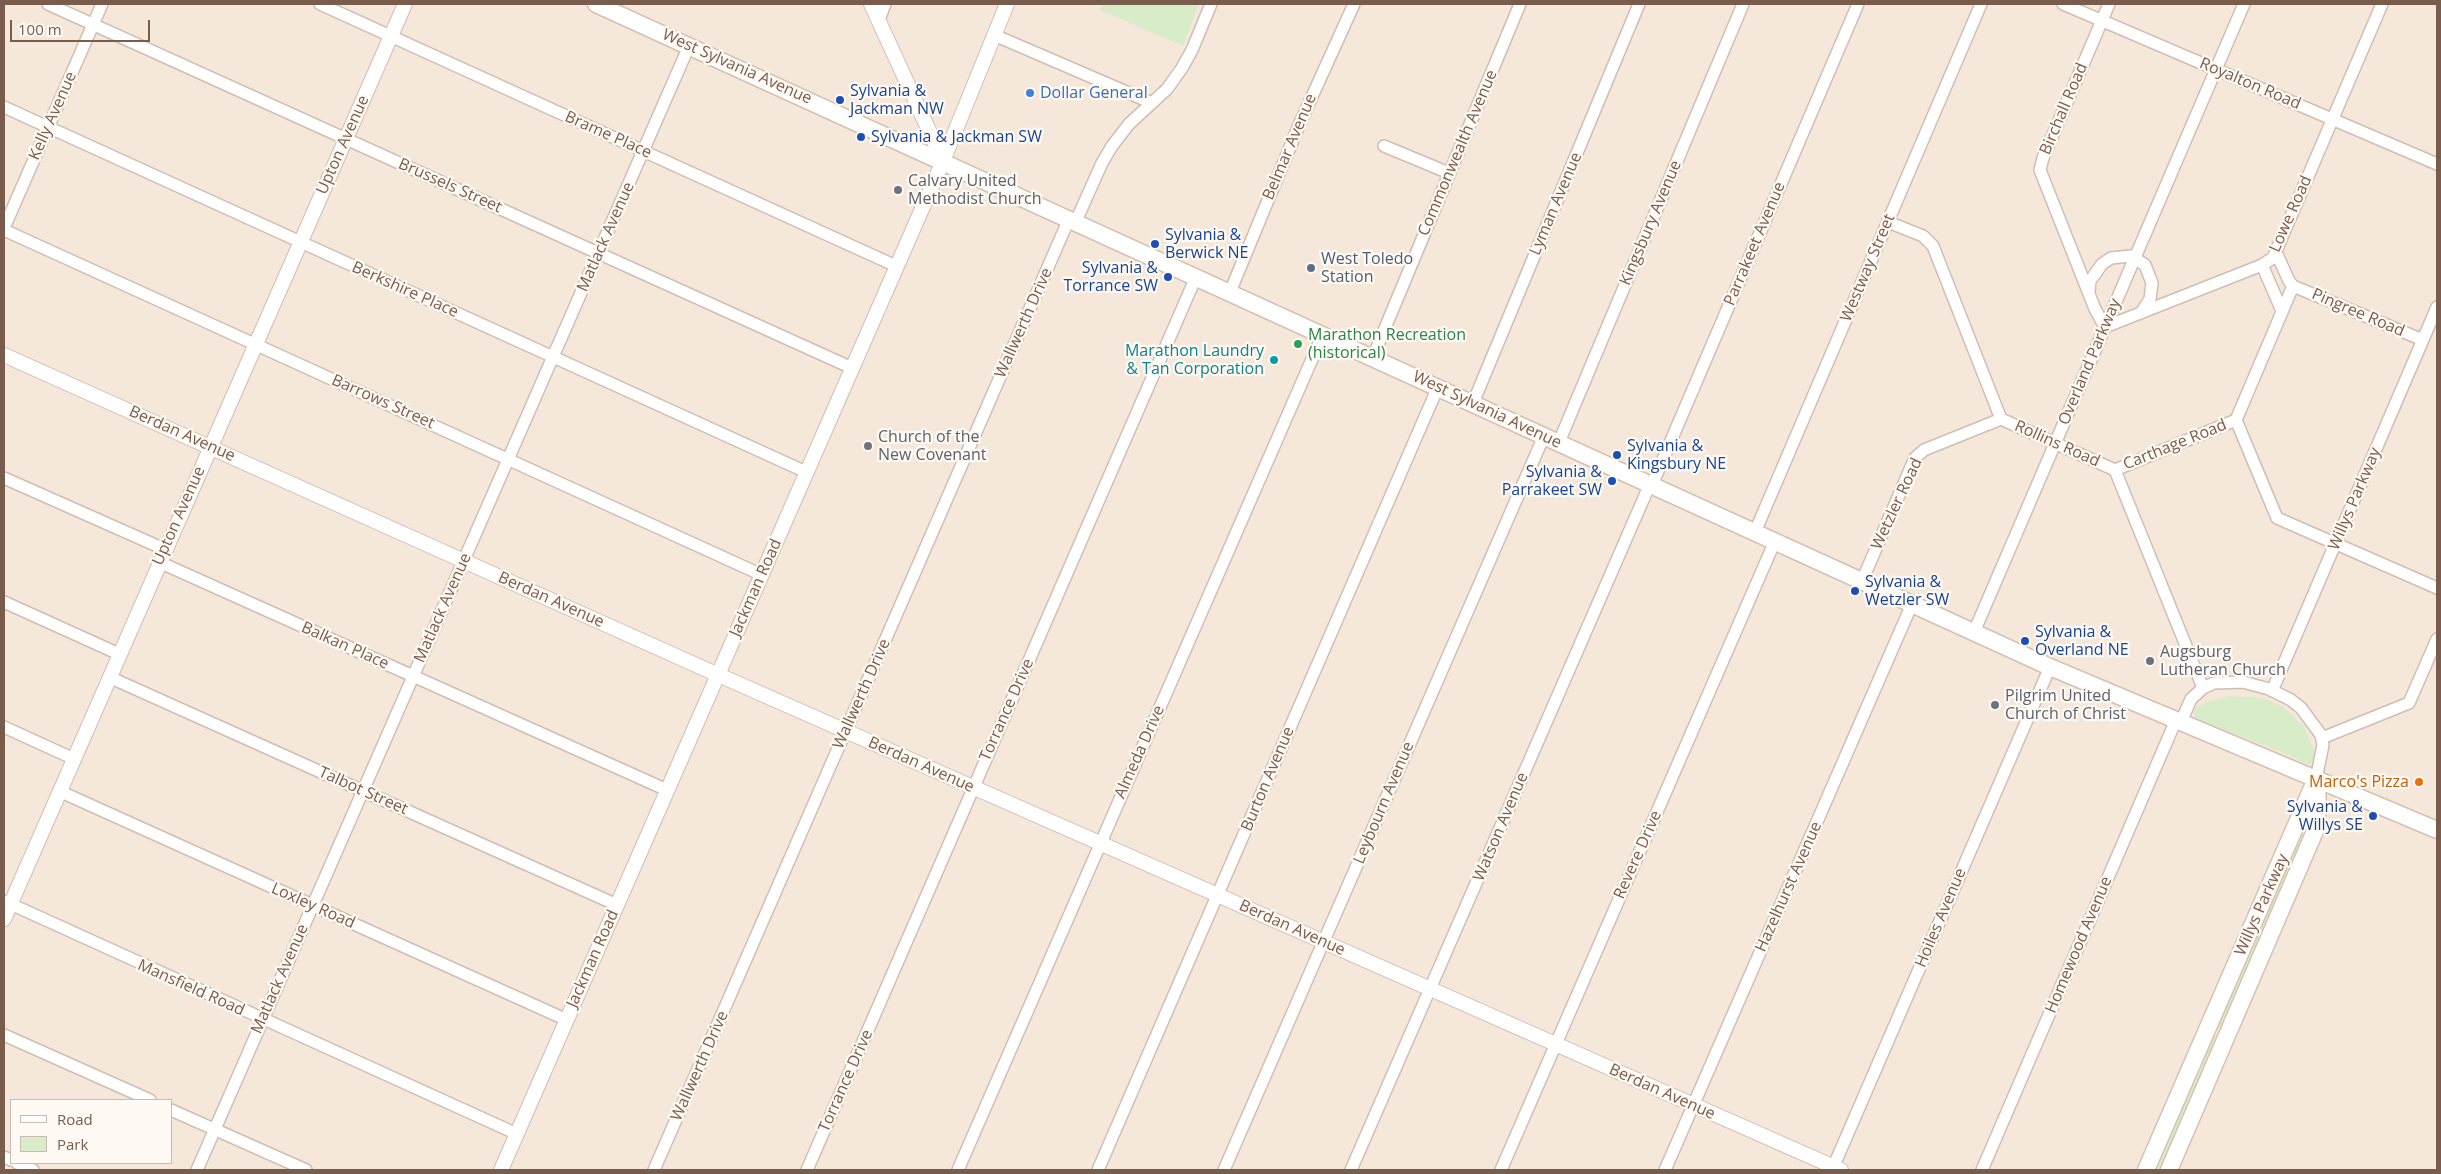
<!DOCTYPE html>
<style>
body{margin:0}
#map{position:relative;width:2441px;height:1174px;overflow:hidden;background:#fdf6ec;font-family:"Open Sans",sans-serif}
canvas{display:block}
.frame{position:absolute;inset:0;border:5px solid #7a5c4d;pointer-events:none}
.legend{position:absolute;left:10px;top:1099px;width:162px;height:65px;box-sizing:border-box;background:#fffaf3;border:1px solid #cabbb1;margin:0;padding:6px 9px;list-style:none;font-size:15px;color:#7a5c4d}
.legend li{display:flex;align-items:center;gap:10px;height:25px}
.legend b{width:25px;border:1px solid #cabbb1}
.scale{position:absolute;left:10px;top:20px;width:140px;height:22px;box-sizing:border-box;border:2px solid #7a5c4d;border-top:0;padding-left:6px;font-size:15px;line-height:18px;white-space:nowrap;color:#7a5c4d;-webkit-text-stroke:4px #fffaf3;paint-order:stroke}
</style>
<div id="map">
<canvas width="2441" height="1174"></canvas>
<div class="frame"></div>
<ul class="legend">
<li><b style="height:6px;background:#fff"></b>Road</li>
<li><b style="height:14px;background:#d8ecc9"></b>Park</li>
</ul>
<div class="scale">100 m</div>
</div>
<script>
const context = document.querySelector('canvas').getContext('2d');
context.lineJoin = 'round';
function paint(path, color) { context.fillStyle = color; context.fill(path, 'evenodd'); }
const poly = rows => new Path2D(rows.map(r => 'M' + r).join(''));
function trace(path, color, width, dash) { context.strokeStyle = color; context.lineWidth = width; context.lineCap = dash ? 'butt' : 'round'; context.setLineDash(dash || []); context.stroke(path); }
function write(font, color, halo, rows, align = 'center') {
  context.font = font + ' "Open Sans",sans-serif'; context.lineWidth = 4.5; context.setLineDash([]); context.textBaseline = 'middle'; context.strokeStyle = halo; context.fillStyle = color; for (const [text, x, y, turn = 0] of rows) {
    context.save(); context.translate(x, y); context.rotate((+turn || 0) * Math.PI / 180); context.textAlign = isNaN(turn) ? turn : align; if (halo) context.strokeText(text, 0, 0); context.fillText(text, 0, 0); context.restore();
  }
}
paint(poly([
 [4,4,2437,4,2437,1170,4,1170],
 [11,1100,171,1100,171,1163,11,1163]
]), '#f5e8da');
paint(poly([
 [1102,4,1199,4,1183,46,1100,10],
 [2230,696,2264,698,2282,706,2304,726,2315,754,2311,764,2301,762,2298,759,2195,718,2194,709,2207,702],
 [2313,799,2313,822,2224,1028,2220,1027,2216,1025],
 [2213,1035,2218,1037,2164,1170,2152,1170]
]), '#d8ecc9');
const minor = poly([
 [48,4,852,368],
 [320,4,896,266],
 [2063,4,2437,164],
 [2109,4,2043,158,2040,170,2095,309,2105,327,2262,265,2273,258,2382,4],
 [879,20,885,4],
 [994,35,1152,103],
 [4,107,806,472],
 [1384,146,1449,173],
 [1076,221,1102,163,1112,146,1129,124,1167,89,1182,68,1192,50,1211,4],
 [1888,222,1923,236,1933,246,2001,419,2115,470,2203,688],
 [4,228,102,4],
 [4,230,762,575],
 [2276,252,2289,281,2293,286,2423,340],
 [2262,265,2282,311],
 [1230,292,1300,123,1354,4],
 [2089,292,2090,281,2102,264,2111,258,2131,256,2145,265,2152,283,2150,299,2141,313],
 [1373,357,1520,4],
 [1473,403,1639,4],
 [2236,420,2277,518,2437,588],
 [1559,442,1743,4],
 [2115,470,2236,420,2293,286],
 [4,478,164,549],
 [1652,485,1858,4],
 [1755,532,1981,4],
 [159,562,667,790],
 [1862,581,1915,458,1924,450,2001,419],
 [4,602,119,654],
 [1974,632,2244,4],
 [109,677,617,905],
 [2272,691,2437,307],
 [2181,722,2191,699,2203,688,2214,683,2243,682,2269,689,2291,700,2301,708,2321,735,2323,745,2316,779],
 [4,727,72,758],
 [2322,738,2409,703,2437,639],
 [59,791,567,1020],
 [4,901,517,1134],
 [4,1035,150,1100],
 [171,1110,306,1170],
 [4,1157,11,1160],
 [17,1163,33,1170],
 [197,1170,689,46],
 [654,1170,1069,219],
 [807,1170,1196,277],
 [958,1170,1323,334],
 [1098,1170,1438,387],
 [1224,1170,1544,436],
 [1351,1170,1650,484],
 [1501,1170,1775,541],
 [1665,1170,1912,604],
 [1832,1170,2050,667],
 [1982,1170,2176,720]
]);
const tertiary = poly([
 [871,4,943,161],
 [4,355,705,669,1841,1170],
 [4,919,405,4],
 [501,1170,943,161,1007,4]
]);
const secondary = poly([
 [596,4,2050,667,2437,830],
 [2146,1170,2316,779],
 [2169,1170,2315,831,2318,809,2317,784]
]);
trace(minor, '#d1beb0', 14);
trace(tertiary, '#d1beb0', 16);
trace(secondary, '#d6c0b0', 19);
trace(minor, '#fff', 11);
trace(tertiary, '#fff', 14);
trace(secondary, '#fff', 16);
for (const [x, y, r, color] of [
 [1030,93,5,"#3f7fe0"],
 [840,100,5,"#1a4fb4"],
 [861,137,5,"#1a4fb4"],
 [898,190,5,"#6b7280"],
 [1155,244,5,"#1a4fb4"],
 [1311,268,5,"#5c6f8a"],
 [1168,277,5,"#1a4fb4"],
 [1298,344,5,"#2e9e5b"],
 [1274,360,5,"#0f9aa8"],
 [868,446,5,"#6b7280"],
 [1617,455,5,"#1a4fb4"],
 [1612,481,5,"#1a4fb4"],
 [1855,591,5,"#1a4fb4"],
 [2025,641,5,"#1a4fb4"],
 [2150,661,5,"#6b7280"],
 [1995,705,5,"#6b7280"],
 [2419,782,5,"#e8710a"],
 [2373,816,5,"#1a4fb4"]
]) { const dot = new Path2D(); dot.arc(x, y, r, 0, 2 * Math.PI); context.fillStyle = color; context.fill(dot); trace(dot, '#fffaf3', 2); }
write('16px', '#7a5c4d', '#fffaf3', [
 ["West Sylvania Avenue",737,67,24],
 ["Royalton Road",2250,84,23],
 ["Birchall Road",2064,109,-67],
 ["Kelly Avenue",53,116,-66],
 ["Brame Place",608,135,24],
 ["Upton Avenue",343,145,-66],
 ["Belmar Avenue",1290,147,-67],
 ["Commonwealth Avenue",1458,153,-67],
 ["Brussels Street",450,186,24],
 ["Lyman Avenue",1556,204,-67],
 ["Lowe Road",2291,214,-66],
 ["Kingsbury Avenue",1651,223,-67],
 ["Matlack Avenue",606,237,-66],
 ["Parrakeet Avenue",1755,244,-67],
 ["Westway Street",1868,268,-67],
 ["Berkshire Place",405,290,24],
 ["Pingree Road",2358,313,23],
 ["Wallwerth Drive",1024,323,-66],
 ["Overland Parkway",2090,362,-67],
 ["Barrows Street",383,402,24],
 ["West Sylvania Avenue",1487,410,25],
 ["Berdan Avenue",182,434,24],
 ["Rollins Road",2057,444,24],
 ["Carthage Road",2175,445,-22],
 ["Willys Parkway",2355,499,-67],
 ["Wetzler Road",1897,504,-65],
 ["Upton Avenue",179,516,-66],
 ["Jackman Road",756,588,-66],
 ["Berdan Avenue",551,600,24],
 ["Matlack Avenue",443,608,-66],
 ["Balkan Place",345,646,24],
 ["Wallwerth Drive",862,694,-66],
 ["Torrance Drive",1007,710,-66],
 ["Almeda Drive",1140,752,-66],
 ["Berdan Avenue",921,765,24],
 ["Burton Avenue",1268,779,-67],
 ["Talbot Street",363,791,24],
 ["Leybourn Avenue",1384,803,-67],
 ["Watson Avenue",1501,827,-67],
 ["Revere Drive",1638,855,-66],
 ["Hazelhurst Avenue",1789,887,-66],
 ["Willys Parkway",2262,905,-66],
 ["Loxley Road",313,906,24],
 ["Hoiles Avenue",1941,918,-67],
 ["Berdan Avenue",1292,928,24],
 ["Homewood Avenue",2079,945,-67],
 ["Jackman Road",593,959,-66],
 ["Matlack Avenue",280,979,-66],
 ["Mansfield Road",191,988,24],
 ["Wallwerth Drive",700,1066,-66],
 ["Torrance Drive",846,1081,-66],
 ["Berdan Avenue",1662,1092,24]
]);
write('16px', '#164399', '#fffaf3', [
 ["Sylvania &",850,91],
 ["Jackman NW",850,109],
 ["Sylvania & Jackman SW",871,137],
 ["Sylvania &",1165,235],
 ["Berwick NE",1165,253],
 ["Sylvania &",1158,268,"right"],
 ["Torrance SW",1158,286,"right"],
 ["Sylvania &",1627,446],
 ["Kingsbury NE",1627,464],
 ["Sylvania &",1602,472,"right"],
 ["Parrakeet SW",1602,490,"right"],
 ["Sylvania &",1865,582],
 ["Wetzler SW",1865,600],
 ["Sylvania &",2035,632],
 ["Overland NE",2035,650],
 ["Sylvania &",2363,807,"right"],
 ["Willys SE",2363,825,"right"]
], 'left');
write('16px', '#366cbe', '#fffaf3', [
 ["Dollar General",1040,93]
], 'left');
write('16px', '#5b616d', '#fffaf3', [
 ["Calvary United",908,181],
 ["Methodist Church",908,199],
 ["Church of the",878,437],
 ["New Covenant",878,455],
 ["Augsburg",2160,652],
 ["Lutheran Church",2160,670],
 ["Pilgrim United",2005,696],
 ["Church of Christ",2005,714]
], 'left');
write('16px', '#4e5e75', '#fffaf3', [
 ["West Toledo",1321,259],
 ["Station",1321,277]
], 'left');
write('16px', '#27864d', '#fffaf3', [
 ["Marathon Recreation",1308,335],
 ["(historical)",1308,353]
], 'left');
write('16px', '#0d838f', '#fffaf3', [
 ["Marathon Laundry",1264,351],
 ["& Tan Corporation",1264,369]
], 'right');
write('16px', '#c56008', '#fffaf3', [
 ["Marco's Pizza",2409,782]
], 'right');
</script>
